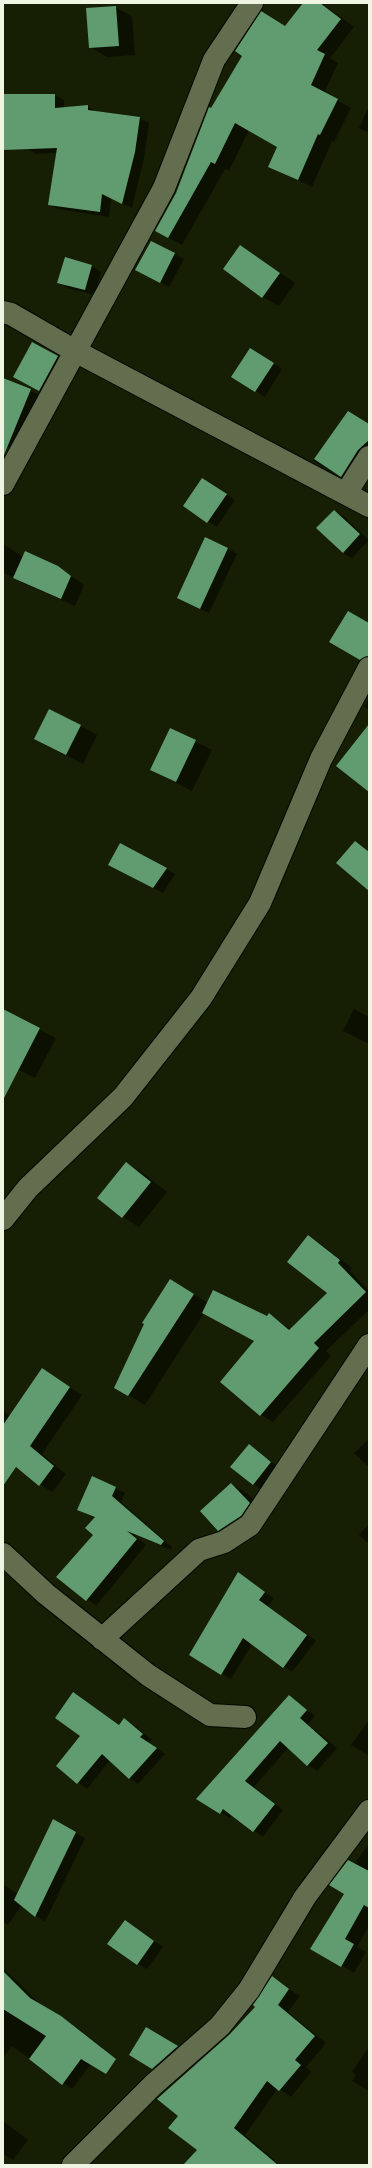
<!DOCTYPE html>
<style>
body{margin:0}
#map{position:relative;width:372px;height:2168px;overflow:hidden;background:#161f03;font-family:Overpass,sans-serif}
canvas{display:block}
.frame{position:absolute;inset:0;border:4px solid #eef5e3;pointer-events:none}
</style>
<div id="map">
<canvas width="372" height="2168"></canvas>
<div class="frame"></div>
</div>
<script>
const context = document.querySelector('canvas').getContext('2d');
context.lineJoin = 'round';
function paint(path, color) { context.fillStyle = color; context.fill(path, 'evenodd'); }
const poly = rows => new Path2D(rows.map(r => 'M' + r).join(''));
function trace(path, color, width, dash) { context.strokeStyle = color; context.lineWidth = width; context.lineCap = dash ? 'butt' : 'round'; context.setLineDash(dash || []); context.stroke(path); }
paint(poly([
 [304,3,322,3,354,27,330,58,338,63,324,93,351,108,334,142,332,141,312,187,270,166,278,147,249,130,229,171,225,169,182,245,156,231,177,193,211,109,286,27],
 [115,7,132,16,135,55,107,57,90,47],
 [23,95,55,95,64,100,64,108,87,106,97,112,140,118,149,123,144,158,132,208,111,198,109,217,58,209,49,204,57,153,36,154,26,148],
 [369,106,369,133,359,128],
 [151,242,184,259,169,287,146,275],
 [240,246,295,283,279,306,262,297],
 [65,258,92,266,101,272,95,295,68,288,59,282],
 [33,343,74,366,56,400,31,386],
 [259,355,282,369,265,397,233,377],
 [3,379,30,390,47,400,25,454,3,445],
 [348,412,369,425,369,444,361,454,351,482,313,461],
 [212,485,235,500,217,527,185,506],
 [334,511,343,516,369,540,352,558,343,553],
 [3,544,23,557,58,567,84,585,75,606,18,581,3,572],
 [228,548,237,554,209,613,188,603],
 [369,697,369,710,364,707],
 [81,726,97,735,83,764,35,739],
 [171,729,212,750,192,791,151,770],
 [109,865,166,869,175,874,163,893],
 [354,1009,369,1017,369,1044,343,1031],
 [3,1011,56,1038,35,1078,3,1062],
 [126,1163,143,1173,167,1192,139,1227,123,1217,99,1198],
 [308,1237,321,1244,352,1268,350,1271,369,1291,369,1310,326,1351,331,1356,273,1422,261,1415,256,1341,204,1313,145,1405,116,1388,187,1290,208,1303,267,1317,269,1315,291,1329,329,1293],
 [43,1370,82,1395,42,1454,66,1474,52,1492,3,1459,3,1410,10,1416],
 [369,1439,369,1467,354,1453],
 [249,1445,280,1468,262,1490,253,1484],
 [92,1478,125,1493,121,1502,172,1547,171,1550,133,1534,146,1545,96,1606,58,1577,94,1535,95,1518,79,1510],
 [232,1484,248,1494,266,1513,235,1540,219,1530],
 [369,1524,369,1544,359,1535],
 [238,1574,274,1598,268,1606,316,1641,292,1672,252,1644,231,1679,190,1655],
 [73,1693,120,1725,124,1720,134,1725,152,1740,149,1743,165,1754,138,1784,129,1778,110,1760,87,1789,57,1766,82,1736],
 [289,1696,315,1716,308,1724,337,1748,317,1771,308,1765,288,1748,254,1787,283,1810,263,1837,232,1815,230,1818,198,1798],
 [369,1720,369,1756,351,1745],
 [53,1820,85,1838,45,1922,22,1905,8,1925,3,1922,3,1884,18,1894],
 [369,1844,369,1926,357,1947,366,1952,354,1973,312,1948,345,1893,354,1864],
 [125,1921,163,1947,147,1969,137,1964],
 [3,1968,40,2004,76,2027,103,2048,72,2089,12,2046,3,2058],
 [272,1978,300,1996,288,2012,326,2043,306,2067,311,2072,291,2097,278,2088,245,2135,280,2165,184,2165,199,2150,179,2116,230,2035,257,2007],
 [146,2028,187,2052,162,2073,131,2055],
 [368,2048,369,2049,369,2091,352,2081,356,2075,352,2072],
 [3,2121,28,2140,13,2160,3,2154]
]), '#0007');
paint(poly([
 [303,3,320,3,341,19,317,50,325,54,311,85,338,99,320,135,318,134,298,180,268,167,277,147,235,123,215,164,211,162,168,238,155,231,176,193,209,107,211,108,242,56,235,51,261,11,285,26],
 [116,6,119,46,89,48,86,8],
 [3,94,55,94,55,108,88,105,88,110,140,117,135,152,122,204,102,194,100,212,48,205,57,148,3,150],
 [151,241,175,253,160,283,135,270],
 [240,245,280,273,262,298,223,269],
 [65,257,92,265,85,290,57,283],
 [32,342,58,356,39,391,13,377],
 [250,348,274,363,255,392,231,377],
 [3,378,31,389,4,455,3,455],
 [348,411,369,424,369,440,358,450,341,477,314,459],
 [202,478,227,494,207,523,183,506],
 [334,510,360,534,343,553,316,528],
 [205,537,228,548,200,609,177,598],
 [25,551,58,566,71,576,61,599,13,578],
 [348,611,369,623,369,656,360,660,329,642],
 [49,709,81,725,66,755,34,739],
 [369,724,369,792,336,766],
 [170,728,196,740,176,782,150,770],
 [355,841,369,852,369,891,336,863],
 [120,843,167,868,153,888,108,865],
 [3,1009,40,1028,3,1100],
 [126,1162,151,1182,122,1218,97,1198],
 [308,1235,340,1260,338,1263,366,1292,314,1343,319,1348,260,1416,220,1382,254,1341,202,1313,213,1290,267,1316,269,1313,289,1330,327,1293,287,1262],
 [170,1279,194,1294,128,1396,114,1388,144,1324,142,1323],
 [42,1368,70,1387,30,1446,54,1466,39,1486,16,1467,3,1486,3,1425],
 [249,1444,271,1462,253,1485,230,1467],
 [92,1476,116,1487,112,1496,164,1541,161,1545,127,1531,137,1539,86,1601,56,1577,93,1535,85,1528,95,1517,77,1510],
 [231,1483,250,1503,241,1516,218,1531,200,1511],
 [238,1572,265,1592,259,1600,307,1635,283,1668,243,1638,221,1675,189,1655],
 [73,1692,119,1725,124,1718,143,1734,140,1737,157,1748,129,1779,102,1754,77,1784,56,1766,80,1736,55,1718],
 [289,1695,307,1710,300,1718,328,1743,307,1766,280,1741,245,1781,275,1804,253,1832,223,1809,220,1814,196,1799],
 [53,1819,76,1832,35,1917,14,1900],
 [348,1860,369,1871,369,1908,364,1905,345,1939,354,1944,341,1967,310,1949,344,1894,329,1885],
 [125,1920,154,1941,137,1965,107,1944],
 [3,1971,30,1998,61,2016,116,2059,106,2074,81,2059,62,2085,29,2059,46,2036,3,2009],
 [272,1976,289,1989,278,2005,315,2036,295,2060,301,2065,279,2091,267,2081,234,2128,278,2165,183,2165,197,2150,168,2128,178,2116,157,2099,230,2034,255,2007,253,2005],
 [146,2027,178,2046,152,2069,129,2055]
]), '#619c71');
const minor = poly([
 [3,312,11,314,75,351,369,506],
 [3,484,164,188,214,60,252,3],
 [346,493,369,457],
 [3,1219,28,1188,123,1097,201,998,260,903,321,759,369,668],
 [3,1554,46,1594,148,1675,210,1715,245,1717],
 [102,1639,199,1550,224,1542,250,1525,369,1345],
 [73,2165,153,2085,220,2026,249,1990,305,1897,369,1811]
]);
trace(minor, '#030900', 24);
trace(minor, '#626e4e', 22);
</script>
